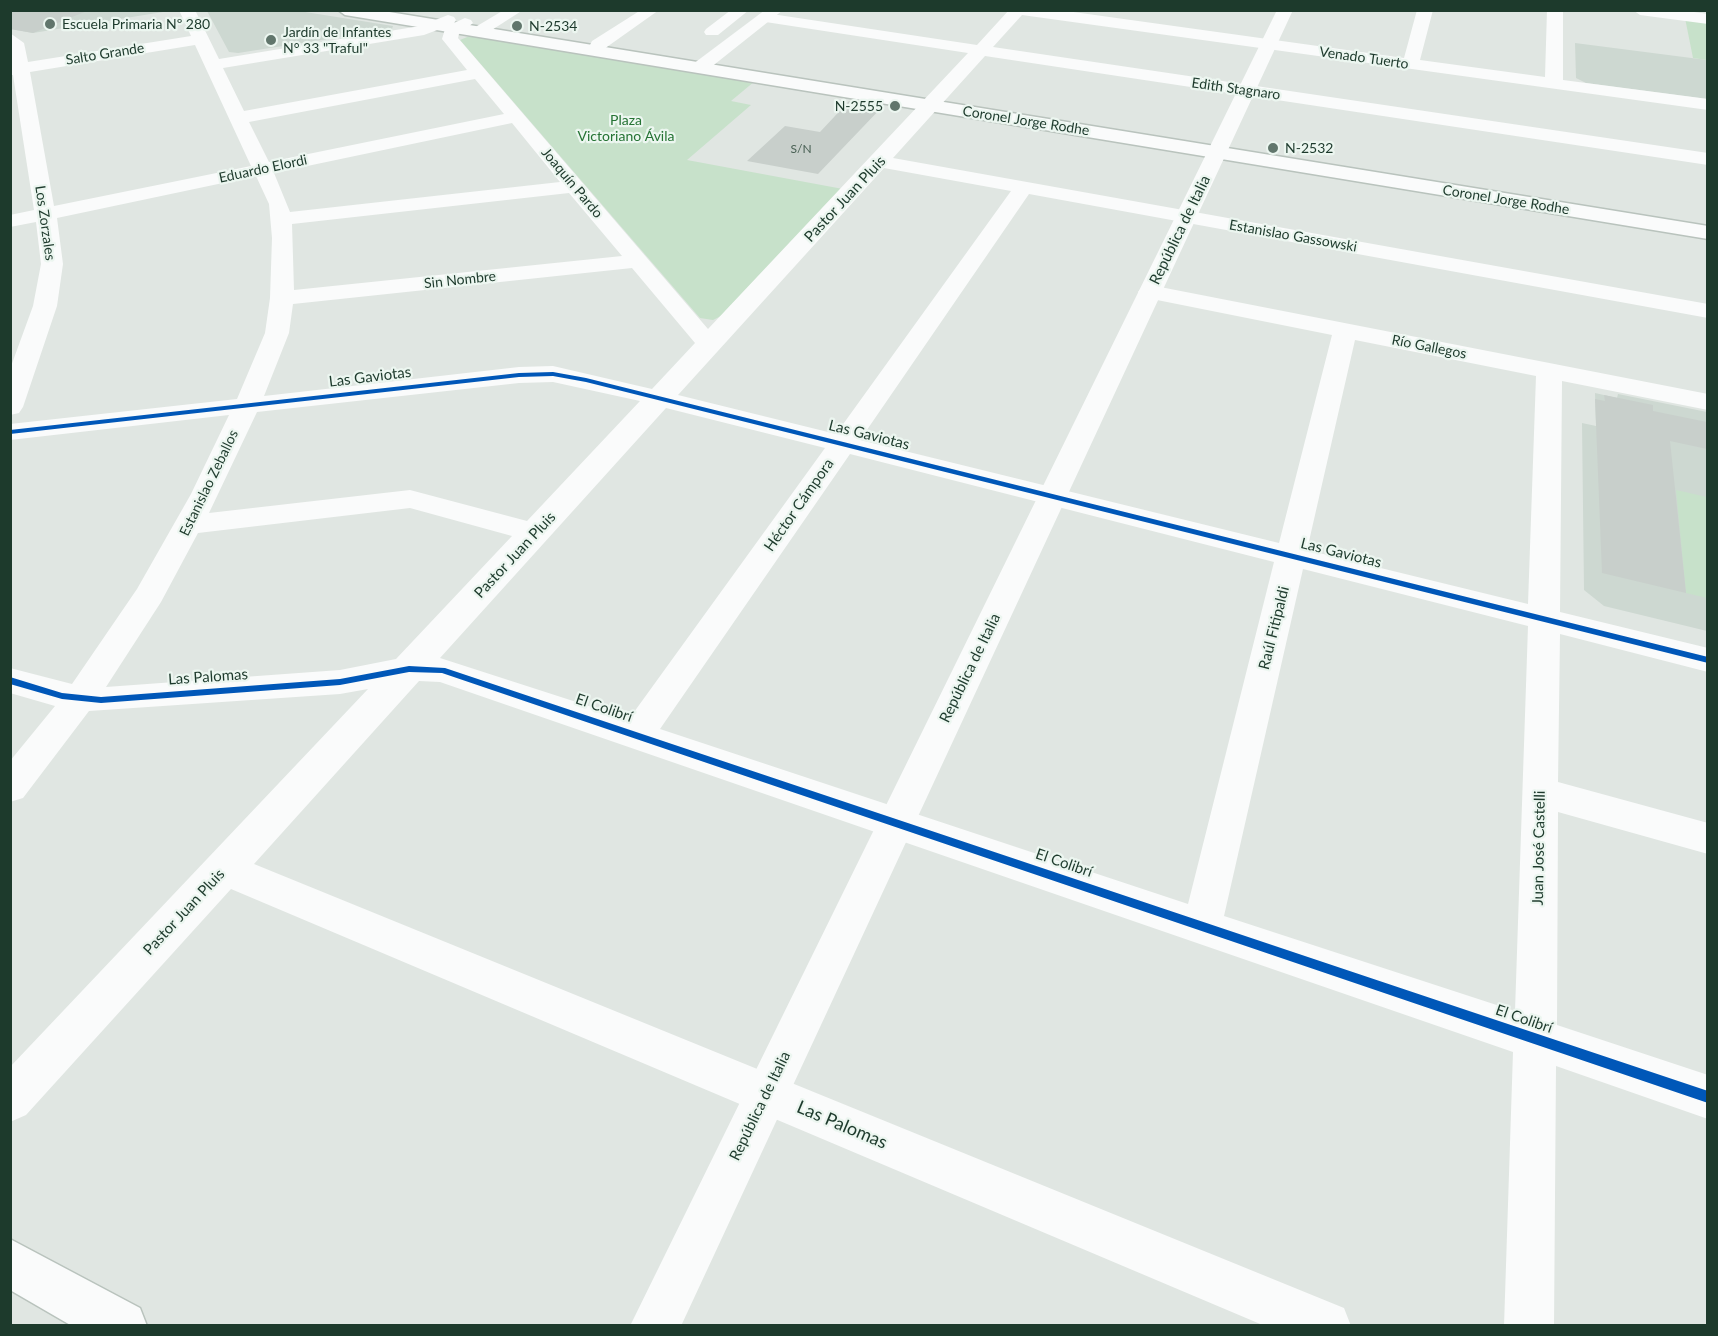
<!DOCTYPE html>
<meta charset="utf-8">
<style>
body{margin:0}
#map{position:relative;width:1718px;height:1336px;overflow:hidden;background:#e0e6e2;font-family:Lato,sans-serif}
canvas{display:block}
.frame{position:absolute;inset:0;border:12px solid #1d3a2c;pointer-events:none}
</style>
<div id="map">
<canvas width="1718" height="1336"></canvas>
<div class="frame"></div>
</div>
<script>
const context = document.querySelector('canvas').getContext('2d');
context.lineJoin = 'round';
function paint(path, color) { context.fillStyle = color; context.fill(path, 'evenodd'); }
const poly = rows => new Path2D(rows.map(r => 'M' + r).join(''));
function trace(path, color, width, dash) { context.strokeStyle = color; context.lineWidth = width; context.lineCap = dash ? 'butt' : 'round'; context.setLineDash(dash || []); context.stroke(path); }
function write(font, color, halo, rows, align = 'center') {
  context.font = font + ' Lato,sans-serif'; context.lineWidth = 4.5; context.setLineDash([]); context.textBaseline = 'middle'; context.strokeStyle = halo; context.fillStyle = color; for (const [text, x, y, turn = 0] of rows) {
    context.save(); context.translate(x, y); context.rotate((+turn || 0) * Math.PI / 180); context.textAlign = isNaN(turn) ? turn : align; if (halo) context.strokeText(text, 0, 0); context.fillText(text, 0, 0); context.restore();
  }
}
paint(poly([
 [10,11,168,10,169,11,33,33,11,29],
 [207,11,299,11,393,26,392,29,238,53,229,52],
 [1575,43,1707,60,1707,99,1586,83,1576,78],
 [1595,393,1617,398,1618,394,1707,412,1707,631,1604,606,1584,590,1582,423,1596,426]
]), '#cdd8d1');
paint(poly([
 [1685,18,1707,21,1707,60,1693,58],
 [472,35,755,81,731,101,751,105,687,160,843,189,721,316,713,320,700,318,460,40],
 [1676,490,1707,497,1707,598,1686,593]
]), '#c7e1ca');
paint(poly([
 [10,10,87,10,87,11,33,33,10,29],
 [849,101,883,106,818,174,747,161,785,126,820,132],
 [1604,395,1653,405,1653,411,1707,422,1707,449,1670,441,1686,593,1602,573,1595,399,1605,401]
]), '#c8cfcb');
const secondary = poly([
 [338,10,377,10,1708,226,1708,239,345,15,338,10],
 [10,1239,140,1308,147,1326,72,1326,10,1290,10,1239]
]);
trace(secondary, '#b9c3bd', 3);
paint(poly([
 [179,10,195,10,219,59,420,26,448,15,454,17,456,20,454,23,465,18,471,20,473,23,459,34,458,38,708,329,968,53,759,21,757,18,759,15,765,13,977,45,1009,10,1059,10,1404,58,1417,10,1433,10,1420,60,1545,77,1547,10,1563,10,1563,80,1708,99,1708,110,1022,15,993,47,1708,153,1708,165,985,56,893,158,1708,304,1708,318,1029,194,860,440,1279,543,1332,335,1142,297,1138,292,1142,287,1150,285,1708,394,1708,410,1562,381,1560,612,1708,648,1708,672,1560,634,1558,782,1708,823,1708,854,1558,812,1557,1025,1708,1075,1708,1119,1556,1066,1554,1326,1504,1326,1513,1052,440,682,419,681,254,864,1344,1308,1351,1326,1265,1326,231,889,26,1115,10,1122,10,1067,368,689,340,694,89,711,23,798,10,802,10,761,55,706,10,693,10,668,72,684,137,589,191,494,229,415,10,440,10,424,237,399,265,333,270,298,272,238,269,204,256,176,57,218,63,264,57,306,23,407,19,413,10,415,10,369,33,306,41,264,36,222,10,227,10,215,34,210,13,75,10,75,10,33,24,43,28,62,191,36,179,10],
 [453,24,445,29,442,39,467,70,244,111,223,68,424,35,453,24],
 [195,45,251,166,54,206,30,72,195,45],
 [475,79,504,114,269,162,249,122,475,79],
 [512,123,560,182,290,212,274,173,512,123],
 [884,168,1011,191,836,434,678,395,884,168],
 [569,193,622,256,294,290,292,224,569,193],
 [632,268,695,343,652,389,553,366,519,367,264,396,289,333,293,304,632,268],
 [1355,340,1536,376,1528,604,1307,550,1355,340],
 [553,382,640,401,527,521,410,490,209,513,257,412,519,383,553,382],
 [666,408,825,448,629,719,440,658,666,408],
 [850,454,1274,562,1188,904,660,729,850,454],
 [410,508,512,536,396,659,340,670,106,687,161,602,198,533,410,508],
 [1303,569,1528,626,1515,1011,1224,916,1303,569],
 [504,10,523,10,484,35,472,35,470,32,472,29,504,10],
 [641,10,659,10,604,49,592,49,590,45,592,41,641,10],
 [731,10,749,10,718,35,706,35,704,32,706,29,731,10],
 [1633,10,1680,10,1708,14,1708,24,1640,15,1633,10]
]), '#fafbfb');
paint(poly([
 [765,10,783,10,705,72,693,72,690,68,693,64,765,10],
 [1277,10,1293,10,681,1326,630,1326,1277,10]
]), '#fafbfb');
paint(secondary, '#fafbfb');
paint(poly([
 [553,372,586,378,1708,657,1708,663,586,382,553,376,519,377,10,434,10,430,519,373,553,372],
 [409,666,445,668,1708,1091,1708,1103,442,673,409,672,340,685,101,703,62,699,10,684,10,677,62,693,101,697,340,679,409,666]
]), '#0057b8');
for (const [x, y, r, color] of [
 [50,24,6,"#61766c"],
 [517,26,6,"#61766c"],
 [271,40,6,"#61766c"],
 [895,106,6,"#61766c"],
 [1273,148,6,"#61766c"]
]) { const dot = new Path2D(); dot.arc(x, y, r, 0, 2 * Math.PI); context.fillStyle = color; context.fill(dot); trace(dot, '#ecf6f0', 2); }
write('12px', '#496054', null, [
 ["S/N",801,149]
]);
write('14px', '#1d3a2c', '#ecf6f0', [
 ["Escuela Primaria Nº 280",62,24],
 ["N-2534",529,26],
 ["Jardín de Infantes",283,32],
 ["N° 33 \"Traful\"",283,48],
 ["N-2555",883,106,"right"],
 ["N-2532",1285,148]
], 'left');
write('14px', '#1d3a2c', '#ecf6f0', [
 ["Salto Grande",105,54,-9],
 ["Venado Tuerto",1364,58,8],
 ["Edith Stagnaro",1236,89,8],
 ["Coronel Jorge Rodhe",1026,121,9],
 ["Eduardo Elordi",263,169,-12],
 ["Joaquín Pardo",572,183,50],
 ["Coronel Jorge Rodhe",1506,200,9],
 ["Los Zorzales",45,223,82],
 ["Estanislao Gassowski",1293,236,10],
 ["Sin Nombre",460,280,-6],
 ["Río Gallegos",1429,347,11],
 ["Estanislao Zeballos",209,483,-64]
]);
write('14px', '#257334', '#ecf6f0', [
 ["Plaza",626,120],
 ["Victoriano Ávila",626,136]
]);
write('15px', '#1d3a2c', '#ecf6f0', [
 ["Pastor Juan Pluis",845,199,-47],
 ["República de Italia",1180,230,-64],
 ["Las Gaviotas",370,377,-7],
 ["Las Gaviotas",869,435,14],
 ["Héctor Cámpora",799,505,-55],
 ["Las Gaviotas",1341,553,14],
 ["Pastor Juan Pluis",515,555,-47],
 ["Raúl Fitipaldi",1274,628,-76],
 ["República de Italia",970,668,-64],
 ["Las Palomas",208,677,-4],
 ["El Colibrí",604,708,19],
 ["Juan José Castelli",1539,848,-89],
 ["El Colibrí",1064,863,19],
 ["Pastor Juan Pluis",184,912,-47],
 ["El Colibrí",1524,1019,19],
 ["República de Italia",760,1106,-64]
]);
write('18px', '#1d3a2c', '#ecf6f0', [
 ["Las Palomas",842,1125,23]
]);
</script>
